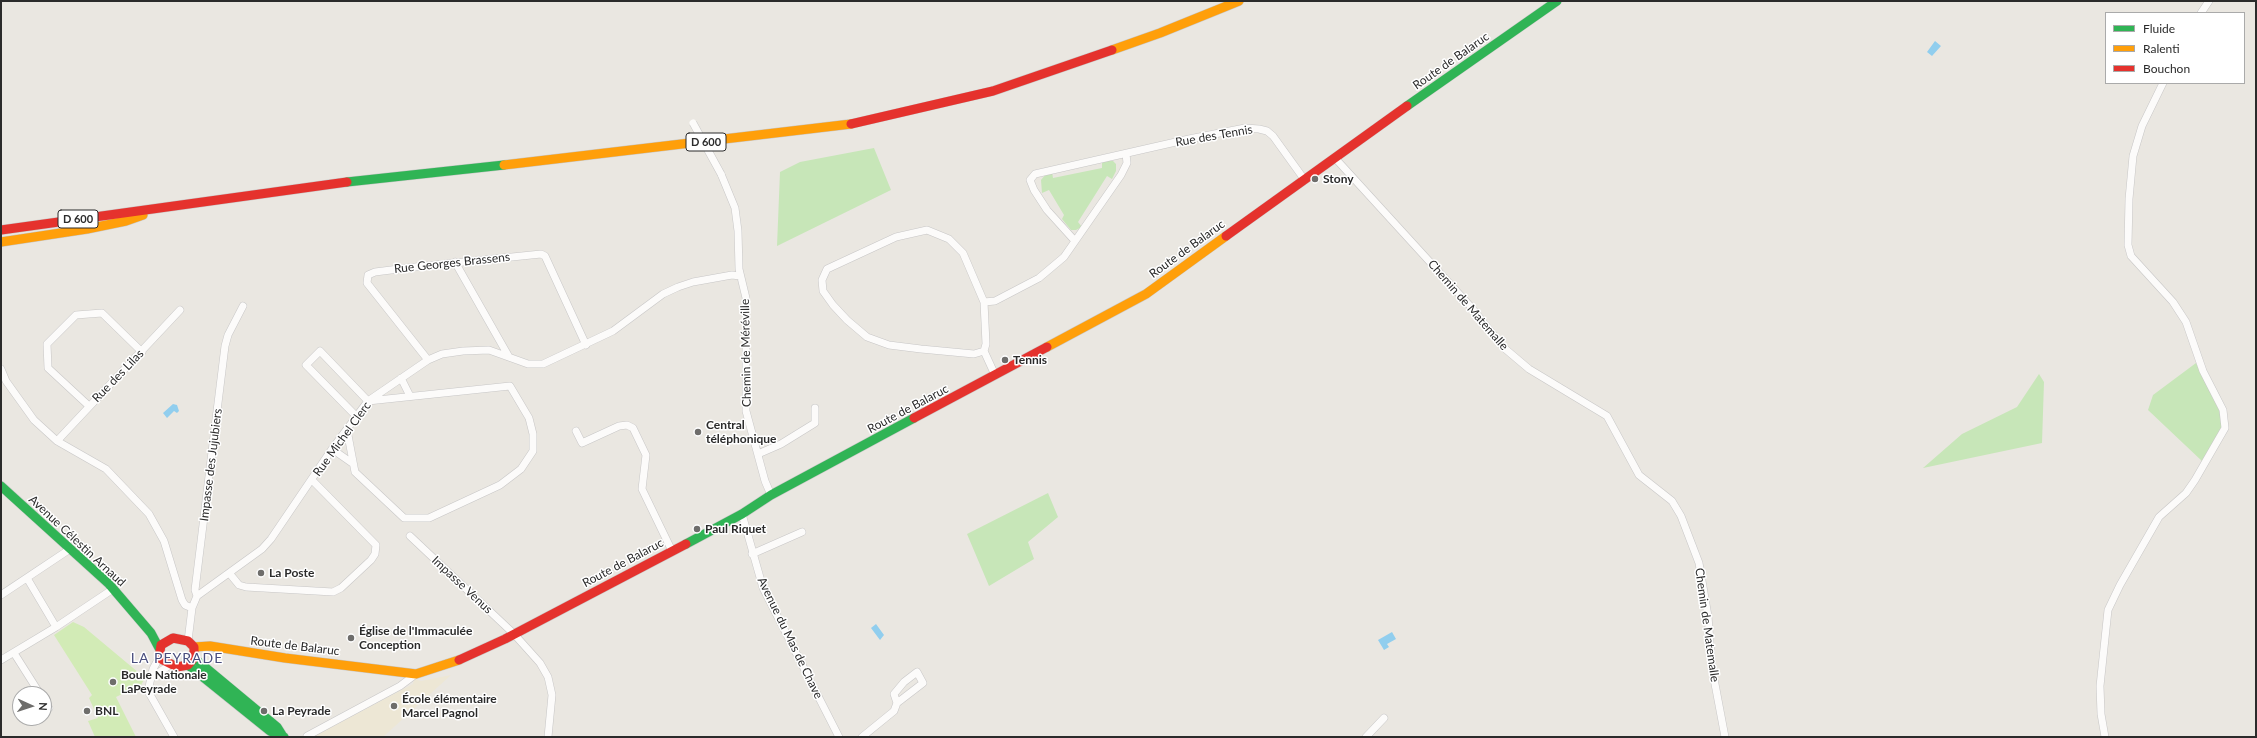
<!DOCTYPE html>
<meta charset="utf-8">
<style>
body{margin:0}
#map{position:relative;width:2257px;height:738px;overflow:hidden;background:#eae7e1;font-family:Lato,sans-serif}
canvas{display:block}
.frame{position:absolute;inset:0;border:2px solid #2b2b2b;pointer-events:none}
.legend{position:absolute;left:2105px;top:12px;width:140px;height:72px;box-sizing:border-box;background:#fff;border:1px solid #aaa;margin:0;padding:5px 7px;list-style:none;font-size:12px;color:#2b2b2b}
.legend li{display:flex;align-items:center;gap:8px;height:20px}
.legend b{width:20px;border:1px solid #aaa}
.north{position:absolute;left:12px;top:686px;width:40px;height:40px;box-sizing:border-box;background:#fff;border:1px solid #aaa;border-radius:50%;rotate:93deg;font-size:11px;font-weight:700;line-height:16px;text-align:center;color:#2b2b2b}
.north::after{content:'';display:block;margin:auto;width:14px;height:18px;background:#6e6d6b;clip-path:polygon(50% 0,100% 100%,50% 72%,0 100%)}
</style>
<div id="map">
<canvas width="2257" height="738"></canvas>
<div class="frame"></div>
<ul class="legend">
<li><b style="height:5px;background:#30b455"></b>Fluide</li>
<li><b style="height:5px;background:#ff9f0a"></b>Ralenti</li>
<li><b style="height:5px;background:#e5322d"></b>Bouchon</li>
</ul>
<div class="north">N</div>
</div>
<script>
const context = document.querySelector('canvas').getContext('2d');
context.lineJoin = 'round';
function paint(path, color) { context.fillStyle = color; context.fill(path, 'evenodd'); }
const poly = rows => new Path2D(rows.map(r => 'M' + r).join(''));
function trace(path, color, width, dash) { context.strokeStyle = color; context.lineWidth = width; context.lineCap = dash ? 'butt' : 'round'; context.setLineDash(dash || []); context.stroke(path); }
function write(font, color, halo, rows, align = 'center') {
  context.font = font + ' Lato,sans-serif'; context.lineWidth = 3; context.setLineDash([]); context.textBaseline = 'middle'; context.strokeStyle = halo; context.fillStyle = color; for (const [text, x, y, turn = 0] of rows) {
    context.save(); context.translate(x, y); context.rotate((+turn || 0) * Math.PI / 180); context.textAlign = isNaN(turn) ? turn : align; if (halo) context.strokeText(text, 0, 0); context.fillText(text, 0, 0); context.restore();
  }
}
paint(poly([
 [451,675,383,737,313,737,413,684,414,679,421,681]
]), '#ede7d5');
paint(poly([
 [874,148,891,190,777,246,780,172,800,162],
 [1106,161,1113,161,1116,164,1116,171,1112,179,1107,176,1078,222,1082,227,1076,230,1071,230,1062,219,1064,215,1049,190,1042,193,1041,180,1046,174,1052,172,1053,178,1102,168,1102,162],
 [2196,363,2221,412,2222,427,2203,462,2148,410,2153,395],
 [2039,374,2044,382,2042,443,1923,468,1962,434,2017,407],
 [1048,493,1058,517,1028,542,1034,559,989,586,967,534]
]), '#c7e6b8');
paint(poly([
 [73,622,84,627,145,678,141,685,116,697,136,737,95,737,88,721,98,718,89,698,92,695,54,635]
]), '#d2ebb6');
paint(poly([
 [1935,41,1941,46,1932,56,1927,52],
 [173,404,177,405,179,411,177,413,174,411,167,418,163,413],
 [876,624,884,635,880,640,871,628],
 [1392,632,1396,639,1387,644,1389,647,1384,650,1378,640]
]), '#91ceee');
const street = poly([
 [2201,13,2209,1],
 [1335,158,1471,307,1503,347,1529,369,1607,416,1639,475,1672,501,1681,516,1699,563,1708,616,1712,668,1725,737],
 [721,174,735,208,738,231,739,269,746,298,746,411,765,481,771,495],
 [1075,241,1047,210,1034,190,1030,180,1035,174,1189,139,1245,128,1259,129,1267,131,1273,136,1304,179],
 [455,262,509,357],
 [984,302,995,301,1039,278,1064,257,1121,175,1127,163,1126,154],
 [984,351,974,354,921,349,889,345,867,337,847,320,833,305,823,291,822,280,827,269,896,237,927,230,949,239,963,253,984,302,986,344,984,351,995,375],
 [428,360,367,283,368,275,375,272,415,267,541,254,545,256,586,345],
 [1,369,6,381,34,420,57,441,106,469,149,514,164,541,182,600,185,605,192,608],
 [401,378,410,396],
 [89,406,48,368,47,344,76,315,102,313,142,352],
 [347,430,355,472,404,518,429,518,500,485,521,469,533,451,533,434,529,418,510,386,368,401,320,351,306,365,356,416],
 [576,431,582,443,619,426,627,425,633,428,646,455,642,489,672,551],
 [57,441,180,310],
 [332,449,352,463],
 [758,454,781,444,815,423,815,408],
 [742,514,763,588,839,737],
 [410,536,514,634,540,663,548,677,552,695,548,737],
 [752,554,802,532],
 [230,574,239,585,246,587,333,592,341,588,371,560,375,554,376,545,312,480],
 [27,578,56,627],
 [1,595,70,549],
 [197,596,262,549,271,539,332,449,368,401,428,360,442,354,463,351,489,350,528,364,543,364,613,331,663,294,678,287,693,282,732,275,740,276],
 [188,641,192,608,197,596,195,590,225,346,228,335,243,306],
 [14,653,40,694],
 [159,658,153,669,148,691,174,737],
 [1,660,56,627,113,589],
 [152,677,170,665],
 [44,700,49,708],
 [307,736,400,686,416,674],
 [862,737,894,711,897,703,923,683,917,672,904,682,894,694,897,703],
 [1366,737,1384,718],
 [2105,737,2101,714,2100,686,2108,610,2120,585,2159,517,2186,493,2195,480,2225,428,2223,410,2203,371,2186,322,2173,302,2131,256,2128,245,2129,199,2133,156,2142,126,2163,83]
]);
const fast = poly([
 [1407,106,1557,1],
 [347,182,504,165],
 [1,486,109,584,151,633,159,648],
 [686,544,742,514,771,495,914,418],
 [194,658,277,727,282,735],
 [188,665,270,731,284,737]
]);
const slow = poly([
 [1112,50,1160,33,1239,1],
 [504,165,851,124],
 [1,242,87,229,126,221,143,215],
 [1047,347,1146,294,1226,236],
 [194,647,210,646,285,658,416,674,459,660]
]);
const jam = poly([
 [851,124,993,91,1112,50],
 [1,230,347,182],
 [1226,236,1407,106],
 [914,418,1047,347],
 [173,638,188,641,194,647,194,658,188,665,177,667,159,658,161,645,173,638],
 [459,660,505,639,686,544]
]);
trace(street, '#c7c6c6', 8);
trace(fast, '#c7c6c6', 10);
trace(slow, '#c7c6c6', 10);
trace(jam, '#c7c6c6', 10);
trace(street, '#fcfbfa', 7);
trace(fast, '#30b455', 9);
trace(slow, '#ff9f0a', 9);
trace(jam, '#e5322d', 9);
const streetBridge = poly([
 [693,123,721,174]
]);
trace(streetBridge, '#c7c6c6', 8, []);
trace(streetBridge, '#fcfbfa', 7);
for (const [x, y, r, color] of [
 [1315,179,4,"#6e6d6b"],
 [1005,360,4,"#6e6d6b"],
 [698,432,4,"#6e6d6b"],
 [697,529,4,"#6e6d6b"],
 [261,573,4,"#6e6d6b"],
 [351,638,4,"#6e6d6b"],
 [113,682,4,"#6e6d6b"],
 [394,706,4,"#6e6d6b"],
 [87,711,4,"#6e6d6b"],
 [264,711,4,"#6e6d6b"]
]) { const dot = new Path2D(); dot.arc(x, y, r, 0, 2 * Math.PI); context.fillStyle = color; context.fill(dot); trace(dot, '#fff', 1.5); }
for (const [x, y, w] of [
 [706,142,40],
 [78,219,40]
]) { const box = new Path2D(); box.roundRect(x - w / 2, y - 9, w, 18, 3); context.fillStyle = '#fff'; context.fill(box); trace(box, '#2b2b2b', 1); }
write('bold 11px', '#2b2b2b', null, [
 ["D 600",706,142],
 ["D 600",78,219]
]);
write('12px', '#2b2b2b', '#fff', [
 ["Route de Balaruc",1451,61,-35],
 ["Rue des Tennis",1214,136,-10],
 ["Route de Balaruc",1187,249,-36],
 ["Rue Georges Brassens",452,263,-6],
 ["Chemin de Matemalle",1468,305,49],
 ["Chemin de Méréville",746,353,-91],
 ["Rue des Lilas",118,376,-46],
 ["Route de Balaruc",908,409,-28],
 ["Rue Michel Clerc",342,439,-54],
 ["Impasse des Jujubiers",211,465,-83],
 ["Avenue Célestin Arnaud",77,541,43],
 ["Route de Balaruc",623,563,-28],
 ["Impasse Venus",462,585,43],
 ["Chemin de Matemalle",1707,625,82],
 ["Avenue du Mas de Chave",790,638,64],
 ["Route de Balaruc",295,646,7]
]);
write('bold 12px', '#2b2b2b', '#fff', [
 ["Stony",1323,179],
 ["Tennis",1013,360],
 ["Central",706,425],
 ["téléphonique",706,439],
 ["Paul Riquet",705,529],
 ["La Poste",269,573],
 ["Église de l'Immaculée",359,631],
 ["Conception",359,645],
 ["Boule Nationale",121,675],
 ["LaPeyrade",121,689],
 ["École élémentaire",402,699],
 ["Marcel Pagnol",402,713],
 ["BNL",95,711],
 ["La Peyrade",272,711]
], 'left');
context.letterSpacing = '1px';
write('14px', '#494e7e', '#fff', [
 ["LA PEYRADE",177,658]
]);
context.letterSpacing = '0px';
</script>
